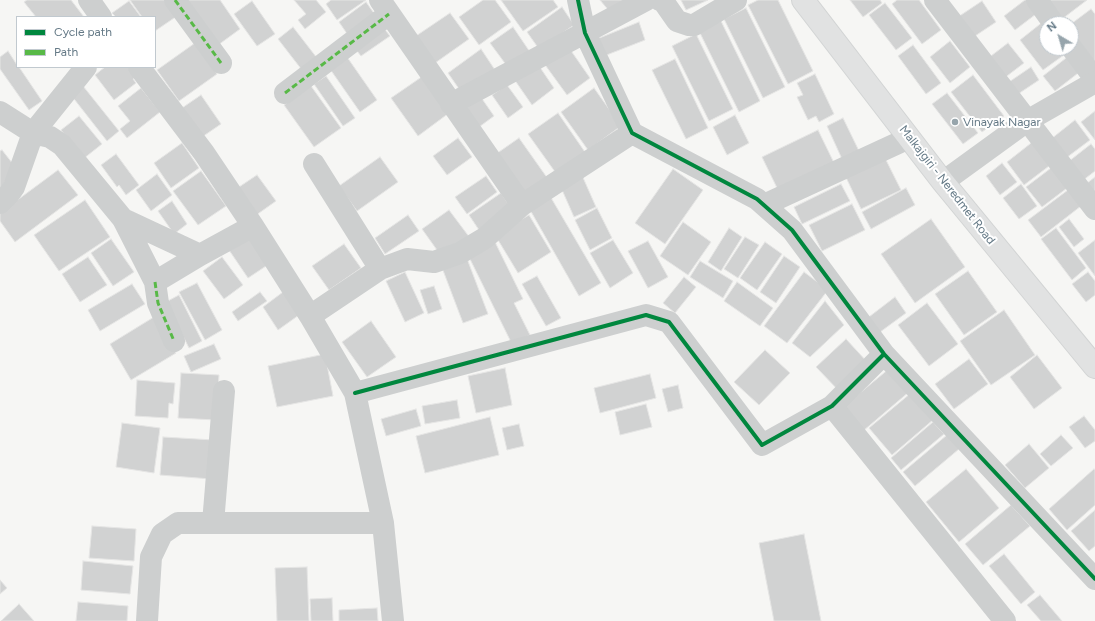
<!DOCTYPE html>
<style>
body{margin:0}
#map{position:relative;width:1095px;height:621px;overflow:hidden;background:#f6f6f4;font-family:Figtree,sans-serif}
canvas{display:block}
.legend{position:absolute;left:16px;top:16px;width:140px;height:52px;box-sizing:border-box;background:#fff;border:1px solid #c1c9cf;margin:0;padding:5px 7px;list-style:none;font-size:12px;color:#647986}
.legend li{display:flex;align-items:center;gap:8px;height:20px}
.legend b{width:20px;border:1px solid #c1c9cf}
.north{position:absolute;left:1039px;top:16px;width:40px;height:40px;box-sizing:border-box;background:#fff;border:1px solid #c1c9cf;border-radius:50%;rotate:322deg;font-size:11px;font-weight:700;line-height:16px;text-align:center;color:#647986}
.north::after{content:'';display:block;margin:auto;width:14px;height:18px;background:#97a5ac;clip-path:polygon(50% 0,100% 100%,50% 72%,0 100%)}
</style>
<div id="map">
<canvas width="1095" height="621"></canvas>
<ul class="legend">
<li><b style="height:5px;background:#00873e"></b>Cycle path</li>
<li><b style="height:5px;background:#58b947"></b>Path</li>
</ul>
<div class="north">N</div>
</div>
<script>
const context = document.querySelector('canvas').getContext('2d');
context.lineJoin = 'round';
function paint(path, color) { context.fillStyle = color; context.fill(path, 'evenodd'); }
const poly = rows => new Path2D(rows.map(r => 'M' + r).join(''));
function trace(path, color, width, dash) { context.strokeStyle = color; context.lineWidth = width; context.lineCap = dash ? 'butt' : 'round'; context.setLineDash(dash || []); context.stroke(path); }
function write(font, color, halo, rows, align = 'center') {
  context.font = font + ' Figtree,sans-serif'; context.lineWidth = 4; context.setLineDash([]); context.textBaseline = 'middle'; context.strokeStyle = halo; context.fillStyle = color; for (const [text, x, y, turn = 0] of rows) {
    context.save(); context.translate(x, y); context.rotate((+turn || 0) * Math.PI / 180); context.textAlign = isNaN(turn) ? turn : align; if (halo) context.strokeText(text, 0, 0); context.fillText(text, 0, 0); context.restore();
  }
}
const building = poly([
 [27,0,71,0,84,17,36,17,24,2,27,0],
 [130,0,166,0,177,16,155,31,155,17,142,17,130,0],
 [180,0,220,0,240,29,214,48,180,0],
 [294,0,316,0,326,12,305,29,298,20,306,14,294,0],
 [331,0,366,0,337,20,326,4,331,0],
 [483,0,495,0,511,22,479,45,459,17,483,0],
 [501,0,553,0,558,7,523,31,501,0],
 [600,0,624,0,610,12,600,0],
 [681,0,708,0,686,10,681,0],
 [758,0,778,0,813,71,788,84,748,5,758,0],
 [850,0,880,0,882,3,863,17,850,0],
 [897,0,919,0,941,30,922,44,892,4,897,0],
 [1025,0,1032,0,1040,11,1015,30,1004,16,1025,0],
 [1047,0,1087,0,1062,19,1047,0],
 [129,1,141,17,116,17,112,13,129,1],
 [252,1,275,34,257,46,234,14,252,1],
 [982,1,996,22,969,40,955,19,982,1],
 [366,2,378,19,350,38,339,22,366,2],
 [885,3,912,38,896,50,869,15,885,3],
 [562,7,574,25,539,49,527,32,562,7],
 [746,8,785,87,763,98,724,19,746,8],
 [1091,9,1095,14,1095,60,1094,61,1071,31,1071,24,1091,9],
 [450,13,469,39,435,63,416,36,450,13],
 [721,21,760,101,739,112,699,31,721,21],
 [1044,21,1047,25,1047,48,1065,48,1068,52,1043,70,1020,40,1044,21],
 [639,22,645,40,604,56,597,39,639,22],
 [382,26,390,36,361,56,353,46,382,26],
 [293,27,317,58,302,70,278,39,293,27],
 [513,27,532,55,510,70,490,43,513,27],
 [696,34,733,109,709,121,672,46,696,34],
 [950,41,970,67,950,83,930,57,950,41],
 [195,43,217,74,179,101,157,70,195,43],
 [1008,43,1024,63,1003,79,987,59,1008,43],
 [567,45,590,78,567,95,543,62,567,45],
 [913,45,941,83,926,94,898,56,913,45],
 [481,49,497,73,464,96,448,73,481,49],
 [8,51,17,65,17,67,19,67,42,101,29,110,0,69,0,57,8,51],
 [1070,55,1082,70,1055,91,1043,76,1070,55],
 [347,57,377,100,360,112,330,69,347,57],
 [675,59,708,128,686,139,652,70,675,59],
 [537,63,554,88,532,105,514,79,537,63],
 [105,67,132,67,138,75,133,79,136,83,114,100,95,75,105,67],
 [1031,67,1039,80,1018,94,1009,82,1031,67],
 [815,74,834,114,819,122,816,116,808,120,797,97,803,95,797,83,815,74],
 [973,75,1004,116,982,132,951,92,973,75],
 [326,76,355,118,343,126,314,84,326,76],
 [423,76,449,113,418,136,391,98,423,76],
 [507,85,523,107,508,118,492,95,507,85],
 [83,86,119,131,107,141,71,95,83,86],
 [311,86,341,128,314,147,284,105,311,86],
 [141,88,160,112,127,138,120,129,130,121,118,106,141,88],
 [594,88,621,126,588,150,561,112,594,88],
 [478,93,494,116,479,127,462,104,478,93],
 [947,93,978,133,963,144,932,104,947,93],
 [201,95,221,124,202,137,182,108,201,95],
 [1095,111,1095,140,1081,122,1095,111],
 [558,113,587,155,558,176,528,134,558,113],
 [735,115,749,143,727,155,713,127,735,115],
 [79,116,102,144,83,159,61,130,79,116],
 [843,118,859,151,842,159,827,126,843,118],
 [1075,120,1090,140,1066,158,1051,139,1075,120],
 [818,130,836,167,780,194,762,157,818,130],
 [458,138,472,157,447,175,433,156,458,138],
 [519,138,548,179,525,195,496,154,519,138],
 [1035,140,1053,163,1024,185,1007,162,1035,140],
 [182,143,199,168,171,188,154,163,182,143],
 [1091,144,1095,149,1095,171,1082,181,1068,162,1091,144],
 [2,150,13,164,0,193,0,151,2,150],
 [882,152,901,190,861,209,843,171,882,152],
 [116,154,139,185,126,195,119,185,117,187,101,165,116,154],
 [380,157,398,182,357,211,339,186,380,157],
 [1002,163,1017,182,1000,195,986,176,1002,163],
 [1055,165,1071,185,1042,207,1026,187,1055,165],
 [673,169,703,190,665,244,635,223,673,169],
 [58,170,78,195,15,242,0,221,0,213,58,170],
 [201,171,226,206,198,225,173,191,201,171],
 [581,173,596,207,574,217,559,183,581,173],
 [157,174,172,195,151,211,136,190,157,174],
 [257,175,276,201,252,218,233,191,257,175],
 [486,176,497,192,467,214,455,197,486,176],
 [1095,177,1095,196,1086,184,1095,177],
 [841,184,850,201,802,224,794,207,841,184],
 [1021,184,1037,206,1019,219,1003,198,1021,184],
 [906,188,915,205,871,229,862,212,906,188],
 [1068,190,1081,206,1041,237,1028,220,1068,190],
 [501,193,513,211,481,233,469,215,501,193],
 [550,196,601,283,579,296,529,208,550,196],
 [85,200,110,237,59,271,34,235,85,200],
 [172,201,187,224,174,234,158,211,172,201],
 [852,204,865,230,822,251,809,225,852,204],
 [597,208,612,238,590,250,575,220,597,208],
 [449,210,470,238,442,257,422,229,449,210],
 [408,215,419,231,385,254,375,238,408,215],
 [529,215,551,252,518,273,495,235,529,215],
 [931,219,965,267,915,303,881,254,931,219],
 [1069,219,1084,239,1074,247,1059,227,1069,219],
 [683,222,711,242,688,275,660,256,683,222],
 [729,228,742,237,721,271,708,262,729,228],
 [1056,228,1086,268,1072,280,1041,239,1056,228],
 [253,234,272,262,248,278,229,250,253,234],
 [745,237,759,245,738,278,724,269,745,237],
 [111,239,134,272,113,286,91,253,111,239],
 [613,240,633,273,610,288,590,253,613,240],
 [1095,240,1095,276,1078,253,1095,240],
 [648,241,668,277,648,288,628,251,648,241],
 [495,242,523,299,514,303,530,335,512,344,468,255,495,242],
 [765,242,782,254,757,290,740,278,765,242],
 [344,244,361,268,329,290,312,266,344,244],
 [466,256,488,314,463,323,441,265,466,256],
 [784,256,800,267,776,303,760,292,784,256],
 [88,257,107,285,80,302,62,274,88,257],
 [222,257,243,285,224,299,203,271,222,257],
 [700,261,733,281,723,298,690,277,700,261],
 [968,271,997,312,964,335,935,294,968,271],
 [405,272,424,313,405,322,386,281,405,272],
 [804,272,828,290,787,343,764,326,804,272],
 [1088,272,1095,281,1095,295,1086,302,1072,284,1088,272],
 [537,276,561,318,546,326,522,284,537,276],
 [684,277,696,287,675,313,663,303,684,277],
 [737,282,773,308,760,326,724,301,737,282],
 [197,283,222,330,205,340,179,292,197,283],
 [132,284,145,304,100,331,88,310,132,284],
 [434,286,442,309,428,314,420,290,434,286],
 [260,292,267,301,238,321,232,312,260,292],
 [283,292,299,315,278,330,263,307,283,292],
 [179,295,202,341,189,348,166,302,179,295],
 [895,297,906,313,876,335,865,320,895,297],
 [825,301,844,325,810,357,792,343,825,301],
 [927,303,958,344,929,366,898,325,927,303],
 [1004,310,1035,355,991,385,960,341,1004,310],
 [154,317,176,353,131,380,110,344,154,317],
 [371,321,396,357,367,377,342,342,371,321],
 [846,339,869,364,840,392,816,367,846,339],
 [214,344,221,359,191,372,184,356,214,344],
 [765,350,790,373,759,405,734,382,765,350],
 [325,354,333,396,277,407,268,366,325,354],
 [1037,355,1062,388,1034,409,1010,377,1037,355],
 [969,359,988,384,954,409,935,384,969,359],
 [505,368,512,405,476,413,468,376,505,368],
 [890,368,910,391,863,431,843,407,890,368],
 [181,373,219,375,216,420,178,418,181,373],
 [650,374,656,398,600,413,594,388,650,374],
 [137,380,175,383,173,404,169,403,168,418,135,416,137,380],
 [678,385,683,408,668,412,662,389,678,385],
 [911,393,934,419,892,455,869,428,911,393],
 [457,400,460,418,425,424,422,406,457,400],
 [646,404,652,427,620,435,615,412,646,404],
 [416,409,421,426,386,436,381,419,416,409],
 [1084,416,1095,430,1095,441,1085,448,1069,427,1084,416],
 [490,417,499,455,425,473,416,436,490,417],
 [933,422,944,434,901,470,891,458,933,422],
 [122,423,160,428,154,473,116,467,122,423],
 [519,424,524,446,507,450,502,428,519,424],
 [947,435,959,449,915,486,903,472,947,435],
 [1061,435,1073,448,1051,466,1040,454,1061,435],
 [163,437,214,440,211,479,160,475,163,437],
 [1029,444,1049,468,1025,488,1005,465,1029,444],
 [966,469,999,508,959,542,926,502,966,469],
 [1094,469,1095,470,1095,505,1067,530,1049,509,1094,469],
 [1011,505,1030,526,983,565,965,544,1011,505],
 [1095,510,1095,546,1089,551,1071,531,1095,510],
 [92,526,136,529,134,561,89,558,92,526],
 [804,534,821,621,774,621,759,543,804,534],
 [1004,554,1035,592,1021,604,989,566,1004,554],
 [83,561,133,566,130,594,81,590,83,561],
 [307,567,309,621,277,621,275,568,307,567],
 [0,580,7,588,0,594,0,580],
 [1040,595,1062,621,1041,621,1027,605,1040,595],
 [332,598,333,621,311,621,310,599,332,598],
 [78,602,128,606,127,621,76,621,78,602],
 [19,604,34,621,1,621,19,604],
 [377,608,378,621,339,621,339,610,377,608]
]);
paint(building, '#d1d2d2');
trace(building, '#e5e5e4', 1);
const secondary = poly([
 [803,0,943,182,1095,367]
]);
trace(secondary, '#d2d4d4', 24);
trace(poly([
 [89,0,101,17],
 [175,0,221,63],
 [380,0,522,205],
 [578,0,585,33,632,133,757,199,792,230,884,354,1095,579],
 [660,0,663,1,677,21,689,25,694,25,736,0],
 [935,0,1095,209],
 [1037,0,1054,24],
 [1071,47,1095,79],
 [139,67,204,153,253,226,310,316,355,393,383,523,393,621],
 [285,93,389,14],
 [451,104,646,0],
 [0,112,33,133,50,137,62,145,123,219,200,255,253,226],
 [314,164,380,269],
 [0,203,9,194,14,187,33,133,86,67],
 [764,205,909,138],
 [123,219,155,282,200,255],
 [155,282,158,303,174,341],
 [310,316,380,269,407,259,434,262,460,253,485,238,522,205,632,133],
 [355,393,646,315,669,322,762,445,832,406,884,354],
 [832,406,1005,621],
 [213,523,224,391],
 [147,621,151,557,162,534,178,523,383,523]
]), '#cdcfcf', 22);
trace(poly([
 [943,182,1027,121,1095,82]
]), '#cdcfcf', 22);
trace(secondary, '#e1e2e2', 22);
trace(poly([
 [175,0,221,63],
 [285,93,389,14],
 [155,282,158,303,174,341]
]), '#58b947', 3, [6, 3]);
trace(poly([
 [578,0,585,33,632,133,757,199,792,230,884,354,1095,579],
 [355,393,646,315,669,322,762,445,832,406,884,354]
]), '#00873e', 4);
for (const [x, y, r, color] of [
 [955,122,4,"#97a5ac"]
]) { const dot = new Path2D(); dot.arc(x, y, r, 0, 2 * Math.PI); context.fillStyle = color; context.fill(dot); trace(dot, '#fff', 1.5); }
write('12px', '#647986', '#fff', [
 ["Vinayak Nagar",963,122]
], 'left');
write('12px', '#647986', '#fff', [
 ["Malkajgiri - Neredmet Road",947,185,52]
]);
</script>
